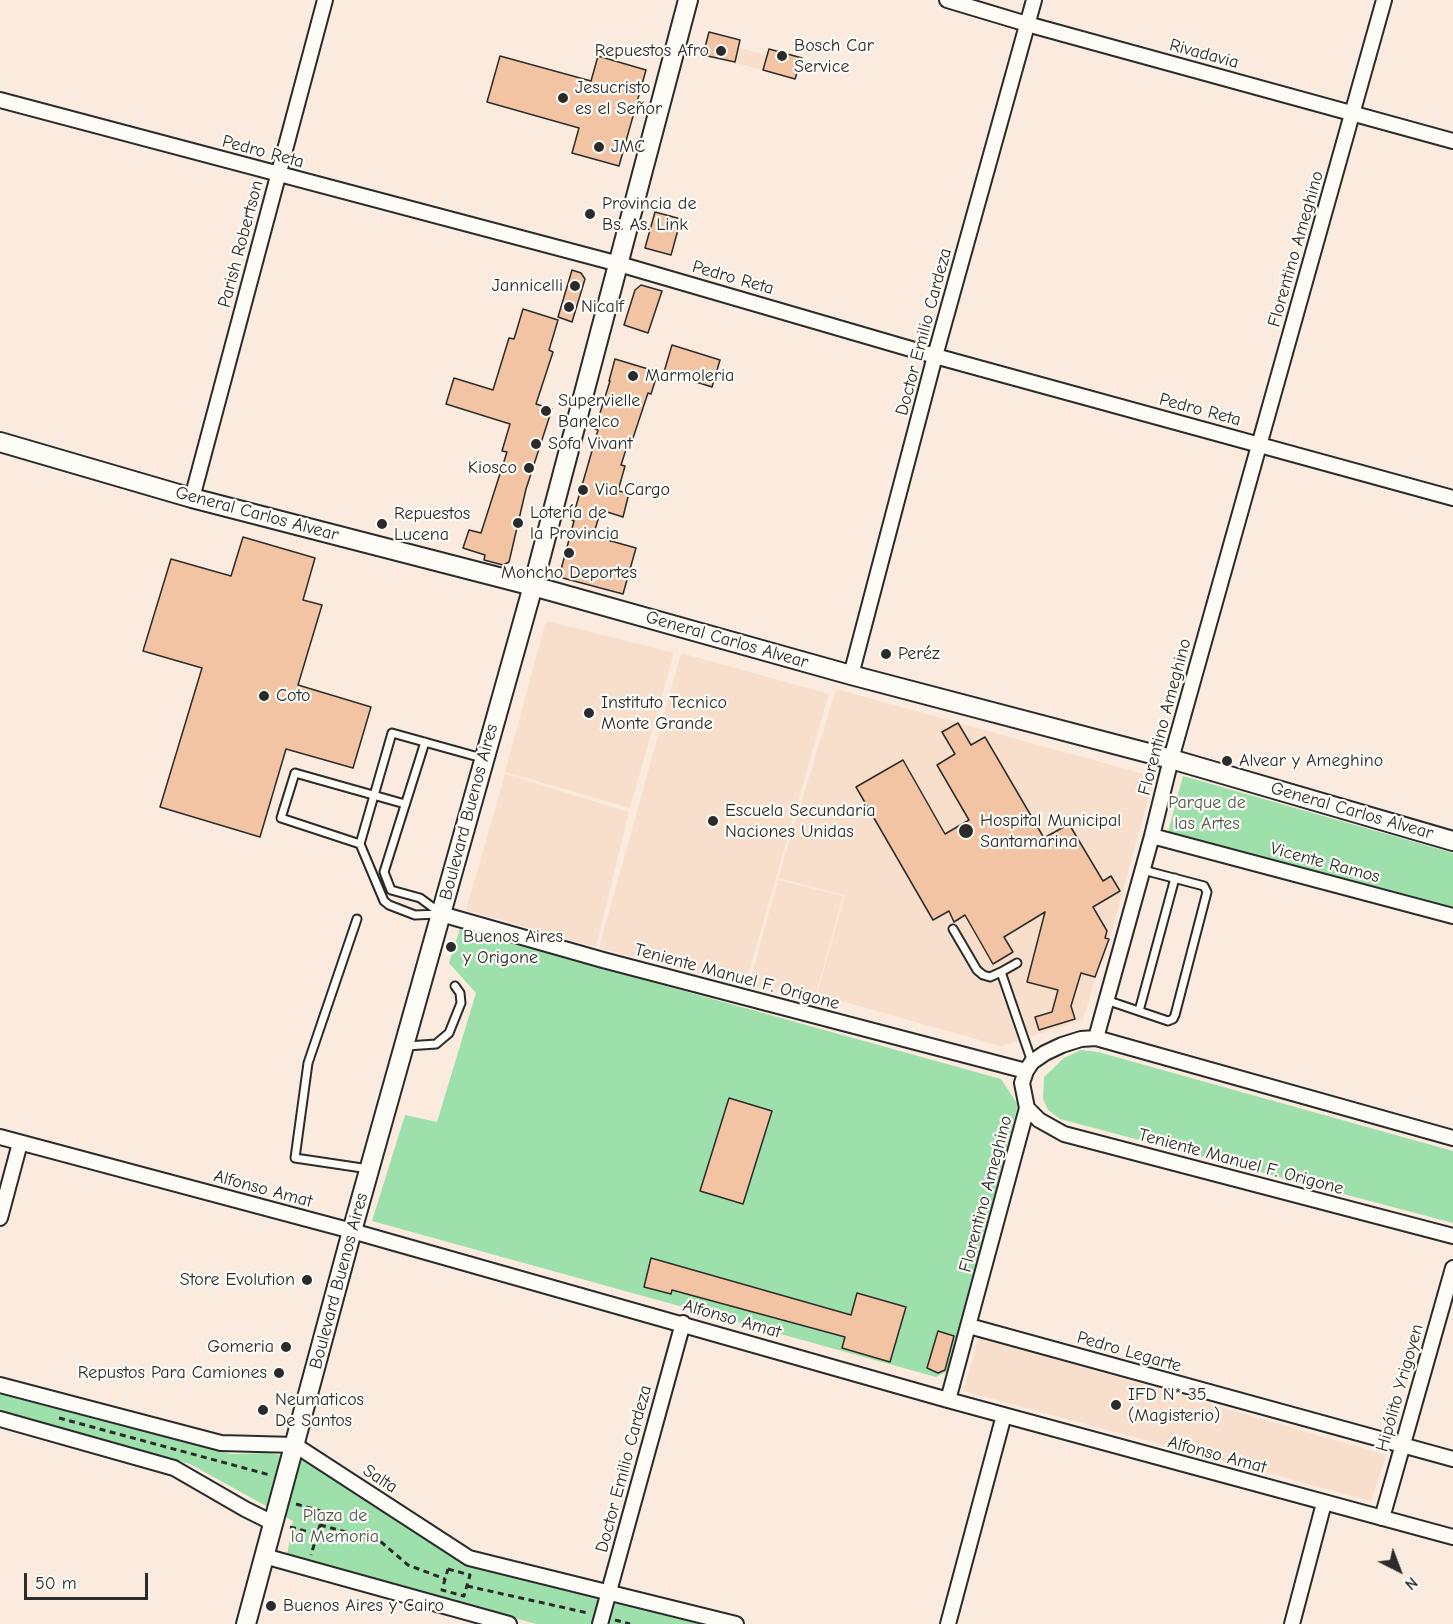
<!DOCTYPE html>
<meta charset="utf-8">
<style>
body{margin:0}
#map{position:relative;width:1453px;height:1624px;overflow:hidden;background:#faebde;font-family:"Comic Neue",sans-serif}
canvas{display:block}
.north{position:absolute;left:1369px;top:1540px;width:60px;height:60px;-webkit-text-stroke:4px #fdfcf7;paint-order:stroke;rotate:138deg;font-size:16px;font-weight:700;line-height:24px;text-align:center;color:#2b2b2b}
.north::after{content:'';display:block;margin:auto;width:21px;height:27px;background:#2b2b2b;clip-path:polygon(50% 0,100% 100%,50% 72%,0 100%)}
.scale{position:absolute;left:24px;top:1573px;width:124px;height:27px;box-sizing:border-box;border:3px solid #2b2b2b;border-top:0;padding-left:8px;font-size:18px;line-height:21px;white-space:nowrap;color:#2b2b2b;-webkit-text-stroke:4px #fdfcf7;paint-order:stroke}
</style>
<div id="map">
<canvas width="1453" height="1624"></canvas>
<div class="north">N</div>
<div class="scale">50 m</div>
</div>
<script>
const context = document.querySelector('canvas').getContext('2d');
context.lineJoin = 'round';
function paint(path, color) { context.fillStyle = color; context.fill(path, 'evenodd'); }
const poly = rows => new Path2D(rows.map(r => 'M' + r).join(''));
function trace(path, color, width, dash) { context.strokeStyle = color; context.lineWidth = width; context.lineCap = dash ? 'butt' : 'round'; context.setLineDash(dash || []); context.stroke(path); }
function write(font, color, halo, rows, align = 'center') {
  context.font = font + ' "Comic Neue",sans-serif'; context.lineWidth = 4.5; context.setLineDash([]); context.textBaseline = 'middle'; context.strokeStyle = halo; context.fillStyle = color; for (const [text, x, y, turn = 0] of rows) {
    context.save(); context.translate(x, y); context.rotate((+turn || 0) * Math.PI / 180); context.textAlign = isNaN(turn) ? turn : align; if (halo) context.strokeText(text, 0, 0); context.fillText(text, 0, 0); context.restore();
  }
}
paint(poly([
 [740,48,766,55,762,70,736,63],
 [546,621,674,653,630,808,505,772],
 [681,653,829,694,745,985,599,948],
 [836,689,1147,775,1152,784,1104,960,1101,960,1083,1020,1001,1046,817,994,845,895,778,878],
 [505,774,629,812,596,947,466,910],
 [778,880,843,896,814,1001,749,985],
 [979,1337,1386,1455,1371,1501,963,1391]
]), '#f8dfcc');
paint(poly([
 [1183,776,1453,853,1453,910,1168,832],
 [460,929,1001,1079,1018,1105,948,1371,936,1377,372,1221,405,1115,437,1122,476,993,449,963],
 [1081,1050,1098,1052,1453,1151,1453,1223,1060,1119,1048,1110,1043,1099,1044,1077,1064,1058],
 [0,1392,231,1454,270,1453,310,1462,469,1563,700,1624,536,1624,287,1555,293,1521,190,1464,0,1411]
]), '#9ee0ab');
const building = poly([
 [709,32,740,40,735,62,703,55,709,32],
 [769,49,802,58,795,79,763,70,769,49],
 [500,56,591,81,598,56,646,70,619,166,572,153,579,128,487,102,500,56],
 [655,212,681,219,671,255,645,248,655,212],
 [572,270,581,273,585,279,572,322,558,317,572,270],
 [641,285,662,291,648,333,624,325,635,290,641,285],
 [523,309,558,320,549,350,553,352,536,404,552,409,526,489,509,562,503,565,484,560,485,555,463,548,469,530,481,533,507,452,502,451,510,424,446,404,454,378,493,390,509,338,514,339,523,309],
 [672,345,720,360,712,387,664,372,672,345],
 [615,359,658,372,651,394,648,393,632,441,629,440,621,465,625,466,618,491,629,493,623,517,601,510,593,536,636,548,623,594,559,577,574,521,572,520,598,430,595,429,610,381,609,381,615,359],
 [243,537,315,558,303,600,322,605,298,685,371,707,353,768,286,749,260,837,160,807,202,668,143,651,171,559,231,576,243,537],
 [958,723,971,745,985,737,1044,838,1069,824,1103,881,1111,876,1120,891,1093,907,1107,931,1105,938,1109,939,1095,977,1081,973,1071,1006,1075,1019,1039,1030,1035,1017,1052,1012,1058,990,1027,982,1045,912,1004,937,1013,952,993,964,965,915,954,922,949,911,933,920,856,787,903,760,945,834,969,820,937,765,955,754,942,732,958,723],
 [729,1098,772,1111,743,1204,700,1191,729,1098],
 [651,1258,851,1315,857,1293,906,1307,890,1362,842,1348,845,1337,672,1290,671,1294,644,1287,651,1258],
 [938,1331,954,1336,945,1370,938,1373,927,1368,938,1331]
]);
paint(building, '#f3c4a3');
trace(building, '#2b2b2b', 1.5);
const lane = poly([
 [425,742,384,872,391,890,420,898,439,912],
 [360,844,281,818,295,773,405,804],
 [438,914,415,915,389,905,384,901,360,844,392,733,482,758],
 [357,919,308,1063,295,1158,369,1169],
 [953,929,977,970,983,975,990,977,1001,972,1032,1062],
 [1001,972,1017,963],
 [1106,1000,1168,1021,1173,1019,1175,1015,1207,892,1204,886,1143,870],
 [1139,1011,1175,878],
 [407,1046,436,1044,449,1033,461,1003,460,993,455,986]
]);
const street = poly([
 [947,0,1027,24,1453,141],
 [0,100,619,264,935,356,1453,498],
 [192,498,325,0],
 [851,675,935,356,1034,0],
 [1152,836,1453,916],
 [441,914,603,960,1026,1071],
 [1096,1038,1152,836,1171,759,1384,0],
 [1027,1108,1039,1120,1064,1134,1453,1236],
 [0,1137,352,1231,948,1400,1453,1537],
 [0,1218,20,1143],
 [969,1326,1453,1459],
 [0,1385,221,1443,295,1445,469,1558,736,1624],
 [948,1400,1027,1108,1022,1083,1026,1071,1032,1062,1045,1053,1062,1045,1081,1039,1096,1038,1453,1138],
 [0,1419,174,1468,245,1509,273,1523],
 [1382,1518,1453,1268],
 [264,1556,509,1624],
 [600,1624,683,1323],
 [948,1624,1004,1415],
 [1292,1624,1324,1503]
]);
const secondary = poly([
 [0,442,192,498,533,586,851,675,1171,759,1453,841],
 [246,1624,352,1231,533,586,688,0]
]);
trace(lane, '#2b2b2b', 11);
trace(street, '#2b2b2b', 18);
trace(secondary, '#2b2b2b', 22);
trace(poly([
 [59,1418,270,1475],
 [296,1504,324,1512,311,1555],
 [320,1525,380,1541,408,1565,445,1579],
 [290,1527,317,1534],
 [448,1569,470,1575,464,1596,442,1590,448,1569],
 [467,1586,588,1613],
 [615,1620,630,1624]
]), '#2b2b2b', 3, [6, 4.5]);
trace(lane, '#fdfcf7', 7);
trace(street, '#fdfcf7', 14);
trace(secondary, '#fdfcf7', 18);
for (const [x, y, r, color] of [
 [721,51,6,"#2b2b2b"],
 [782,56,6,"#2b2b2b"],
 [563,98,6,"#2b2b2b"],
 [599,147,6,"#2b2b2b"],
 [590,214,6,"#2b2b2b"],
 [575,286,6,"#2b2b2b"],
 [569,307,6,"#2b2b2b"],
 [633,376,6,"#2b2b2b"],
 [546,411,6,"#2b2b2b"],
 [536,444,6,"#2b2b2b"],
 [529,468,6,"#2b2b2b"],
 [583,490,6,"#2b2b2b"],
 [518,523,6,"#2b2b2b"],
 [382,524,6,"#2b2b2b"],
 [569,553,6,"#2b2b2b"],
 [886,654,6,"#2b2b2b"],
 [264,696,6,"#2b2b2b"],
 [589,713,6,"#2b2b2b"],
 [1227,761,6,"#2b2b2b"],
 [713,821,6,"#2b2b2b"],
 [966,831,8,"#2b2b2b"],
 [451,947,6,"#2b2b2b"],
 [307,1280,6,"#2b2b2b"],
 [286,1347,6,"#2b2b2b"],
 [279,1373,6,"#2b2b2b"],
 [1116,1405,6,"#2b2b2b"],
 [263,1410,6,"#2b2b2b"],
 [271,1606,6,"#2b2b2b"]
]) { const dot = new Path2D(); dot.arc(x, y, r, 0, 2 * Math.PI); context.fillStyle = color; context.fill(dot); trace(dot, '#fdfcf7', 2); }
write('18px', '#2b2b2b', '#fdfcf7', [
 ["Bosch Car",794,46],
 ["Service",794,67],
 ["Repuestos Afro",709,51,"right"],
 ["Jesucristo",575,88],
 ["es el Señor",575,109],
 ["JMC",611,147],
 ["Provincia de",602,204],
 ["Bs. As. Link",602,225],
 ["Jannicelli",563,286,"right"],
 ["Nicalf",581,307],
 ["Marmoleria",645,376],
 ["Supervielle",558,401],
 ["Banelco",558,422],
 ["Sofa Vivant",548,444],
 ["Kiosco",517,468,"right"],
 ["Via Cargo",595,490],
 ["Lotería de",530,513],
 ["la Provincia",530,534],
 ["Repuestos",394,514],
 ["Lucena",394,535],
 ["Moncho Deportes",569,573,"center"],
 ["Peréz",898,654],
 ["Coto",276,696],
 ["Instituto Tecnico",601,703],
 ["Monte Grande",601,724],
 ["Alvear y Ameghino",1239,761],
 ["Escuela Secundaria",725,811],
 ["Naciones Unidas",725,832],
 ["Hospital Municipal",980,821],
 ["Santamarina",980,842],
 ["Buenos Aires",463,937],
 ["y Origone",463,958],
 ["Store Evolution",295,1280,"right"],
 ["Gomeria",274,1347,"right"],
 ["Repustos Para Camiones",267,1373,"right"],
 ["IFD N* 35",1128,1395],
 ["(Magisterio)",1128,1416],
 ["Neumaticos",275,1400],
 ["De Santos",275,1421],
 ["Buenos Aires y Cairo",283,1606]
], 'left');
write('18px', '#2b2b2b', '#fdfcf7', [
 ["Rivadavia",1204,54,15],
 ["Pedro Reta",263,152,15],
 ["Parish Robertson",241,244,-75],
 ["Florentino Ameghino",1296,249,-74],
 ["Pedro Reta",733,278,16],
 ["Doctor Emilio Cardeza",924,332,-75],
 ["Pedro Reta",1200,410,15],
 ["General Carlos Alvear",257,514,15],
 ["General Carlos Alvear",727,640,16],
 ["Florentino Ameghino",1165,717,-75],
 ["General Carlos Alvear",1352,811,16],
 ["Boulevard Buenos Aires",469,812,-75],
 ["Vicente Ramos",1325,863,15],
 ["Teniente Manuel F. Origone",737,977,15],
 ["Teniente Manuel F. Origone",1241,1162,15],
 ["Alfonso Amat",263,1189,15],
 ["Florentino Ameghino",986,1194,-75],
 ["Boulevard Buenos Aires",339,1281,-75],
 ["Alfonso Amat",732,1319,16],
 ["Pedro Legarte",1129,1352,16],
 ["Hipólito Yrigoyen",1400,1388,-74],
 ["Alfonso Amat",1217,1455,15],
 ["Doctor Emilio Cardeza",624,1469,-75],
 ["Salta",380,1479,33]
]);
write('18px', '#48584b', '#fdfcf7', [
 ["Parque de",1207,803],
 ["las Artes",1207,824],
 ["Plaza de",335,1516],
 ["la Memoria",335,1537]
]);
</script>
